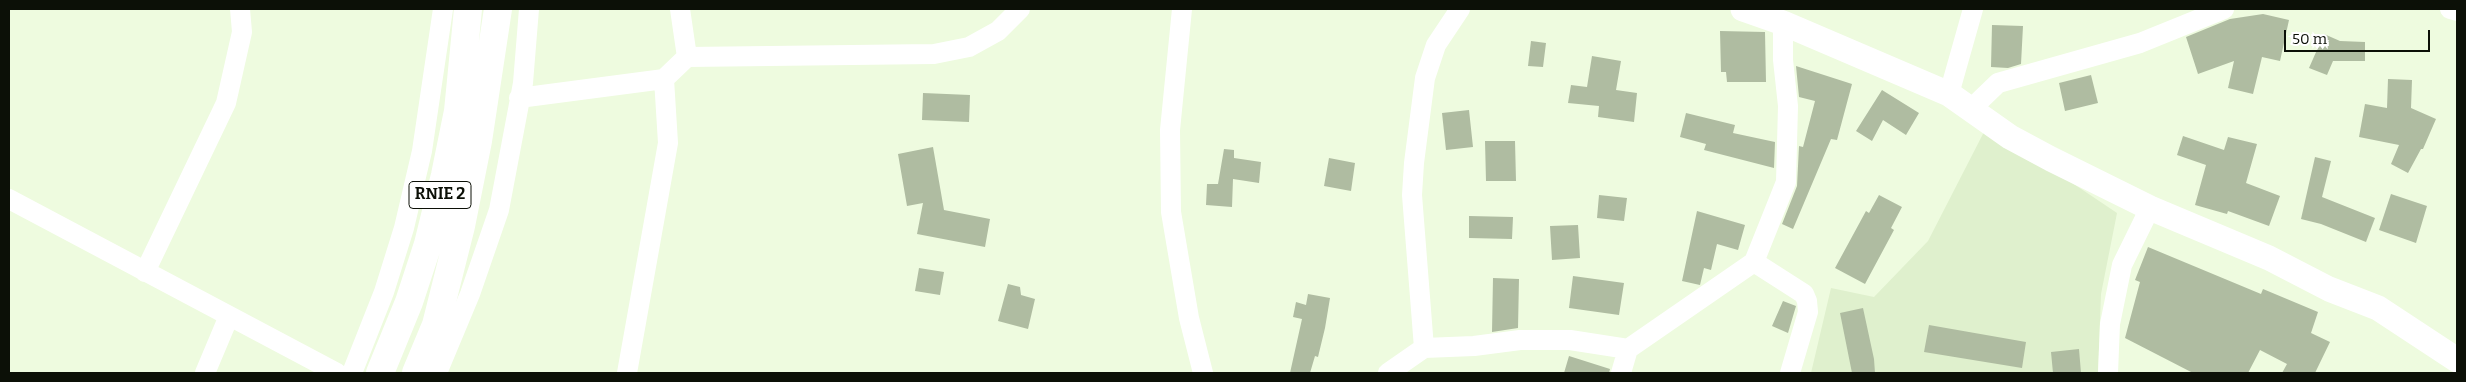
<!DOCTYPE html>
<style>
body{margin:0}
#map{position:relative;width:2466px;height:382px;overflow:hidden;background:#eefbdf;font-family:Bitter,serif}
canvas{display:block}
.frame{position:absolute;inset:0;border:10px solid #0c1007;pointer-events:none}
.scale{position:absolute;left:2284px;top:30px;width:146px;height:22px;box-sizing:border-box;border:2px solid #0c1007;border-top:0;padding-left:6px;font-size:15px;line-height:18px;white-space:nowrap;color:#0c1007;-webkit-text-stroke:4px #fff;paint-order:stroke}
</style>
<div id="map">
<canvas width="2466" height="382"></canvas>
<div class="frame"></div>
<div class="scale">50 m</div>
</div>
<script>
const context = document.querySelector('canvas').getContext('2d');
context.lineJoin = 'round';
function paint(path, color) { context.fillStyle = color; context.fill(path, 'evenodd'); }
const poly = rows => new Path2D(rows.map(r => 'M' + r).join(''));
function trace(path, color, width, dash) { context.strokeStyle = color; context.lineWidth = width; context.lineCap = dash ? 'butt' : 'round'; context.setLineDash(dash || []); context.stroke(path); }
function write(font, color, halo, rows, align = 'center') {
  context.font = font + ' Bitter,serif'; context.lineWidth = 5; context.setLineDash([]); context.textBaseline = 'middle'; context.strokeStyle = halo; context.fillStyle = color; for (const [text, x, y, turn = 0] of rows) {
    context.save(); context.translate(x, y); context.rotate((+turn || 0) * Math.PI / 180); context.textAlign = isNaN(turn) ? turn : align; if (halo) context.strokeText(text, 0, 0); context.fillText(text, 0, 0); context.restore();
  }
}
paint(poly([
 [1985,130,2041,162,2117,213,2101,294,2098,373,1811,373,1831,288,1874,297,1928,241]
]), '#dff0cd');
paint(poly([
 [2263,14,2289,20,2280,61,2262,57,2253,94,2228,88,2234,61,2198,74,2186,37,2230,19],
 [1992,25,2023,26,2021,64,2008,68,1991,67],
 [1720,31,1765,32,1766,82,1727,82,1726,72,1721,72],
 [2324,34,2340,41,2365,42,2365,61,2333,61,2327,75,2309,68],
 [1531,41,1546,43,1543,67,1528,66],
 [1592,56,1621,61,1616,90,1637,93,1634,122,1598,117,1599,106,1568,103,1571,85,1587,87],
 [1796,66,1852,84,1837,140,1831,139,1793,229,1782,224,1797,186,1799,146,1803,147,1815,101,1799,97],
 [2091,75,2098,103,2065,111,2059,83],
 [2388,79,2412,80,2411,108,2436,119,2423,149,2421,149,2408,173,2391,164,2399,145,2359,137,2365,104,2387,108],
 [1882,90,1919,113,1906,135,1883,120,1872,141,1856,131],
 [923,93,970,95,969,122,922,120],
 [1469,110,1473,147,1446,150,1442,113],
 [1686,113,1735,125,1733,133,1775,142,1774,168,1704,150,1706,144,1680,137],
 [2183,136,2224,150,2228,137,2257,144,2246,183,2280,196,2269,226,2228,211,2227,214,2195,205,2206,165,2177,155],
 [1485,141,1515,141,1516,181,1486,181],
 [933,147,944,210,990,219,985,247,917,234,923,203,907,206,898,154],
 [1224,149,1234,150,1234,158,1261,162,1259,183,1233,179,1232,207,1206,205,1207,184,1218,184],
 [2315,157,2331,161,2322,197,2375,218,2366,242,2321,224,2301,219],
 [1329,158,1355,163,1351,191,1324,186],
 [2391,194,2427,206,2416,243,2379,230],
 [1599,195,1627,198,1624,221,1597,218],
 [1879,195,1902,207,1891,228,1894,230,1865,284,1835,268,1866,211,1869,213],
 [1697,211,1745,225,1738,250,1717,244,1711,270,1704,268,1700,285,1682,281],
 [1469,216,1513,217,1512,239,1469,238],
 [1578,225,1580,258,1552,260,1550,226],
 [2148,247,2261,294,2263,289,2318,312,2311,333,2330,342,2315,373,2282,373,2287,364,2260,350,2248,373,2193,373,2125,338,2140,282,2135,280],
 [919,268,944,272,940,295,915,291],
 [1573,276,1624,283,1619,315,1569,308],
 [1493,278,1519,279,1518,328,1492,332],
 [1008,284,1020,287,1021,295,1035,299,1028,329,998,321],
 [1308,294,1330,298,1325,328,1318,357,1315,356,1310,373,1290,373,1302,319,1293,317,1296,302,1306,305],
 [1783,301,1796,306,1788,333,1772,326],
 [1863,308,1874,359,1875,373,1852,373,1840,313],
 [1929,325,2026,342,2022,368,1924,352],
 [2079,349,2081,373,2053,373,2051,352],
 [1569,356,1610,369,1609,373,1564,373]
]), '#afbca1');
trace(poly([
 [1182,9,1170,130,1171,212,1189,318,1203,373],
 [2450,9,2457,11],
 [687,57,934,54,969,47,998,31,1020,9],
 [1949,94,1973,9],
 [519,98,664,79],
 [1971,109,1998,83,2140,43,2224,9],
 [9,199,337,373],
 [1754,262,1804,294,1807,301,1808,312,1790,373],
 [145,272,226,103,242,32,240,9],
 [1424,348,1412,195,1414,163,1425,78,1436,45,1460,9],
 [205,373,229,316],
 [352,373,384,292,404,228,422,151,443,9],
 [437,373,470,294,499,210,523,83,529,9],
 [627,373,668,143,664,79,687,57,680,9],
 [1388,373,1424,348,1474,346,1520,340,1570,340,1628,349],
 [1621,373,1628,349,1754,262,1786,182,1788,106,1783,60,1783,23],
 [2108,373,2110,324,2122,265,2150,208]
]), '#fff', 20);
trace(poly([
 [1743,9,1783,23,1949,94,2010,137,2051,159,2150,208,2269,258,2329,289,2378,308,2457,360]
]), '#fff', 25);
trace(poly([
 [380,373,409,302,428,244,445,175,458,111,468,9],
 [416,373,436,325,461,226,478,141,498,9]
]), '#fff', 28);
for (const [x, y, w] of [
 [440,195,62]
]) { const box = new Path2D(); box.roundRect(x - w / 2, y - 13.5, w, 27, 4); context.fillStyle = '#fff'; context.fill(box); trace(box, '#0c1007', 1); }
write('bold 16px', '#0c1007', null, [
 ["RNIE 2",440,195]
]);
</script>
